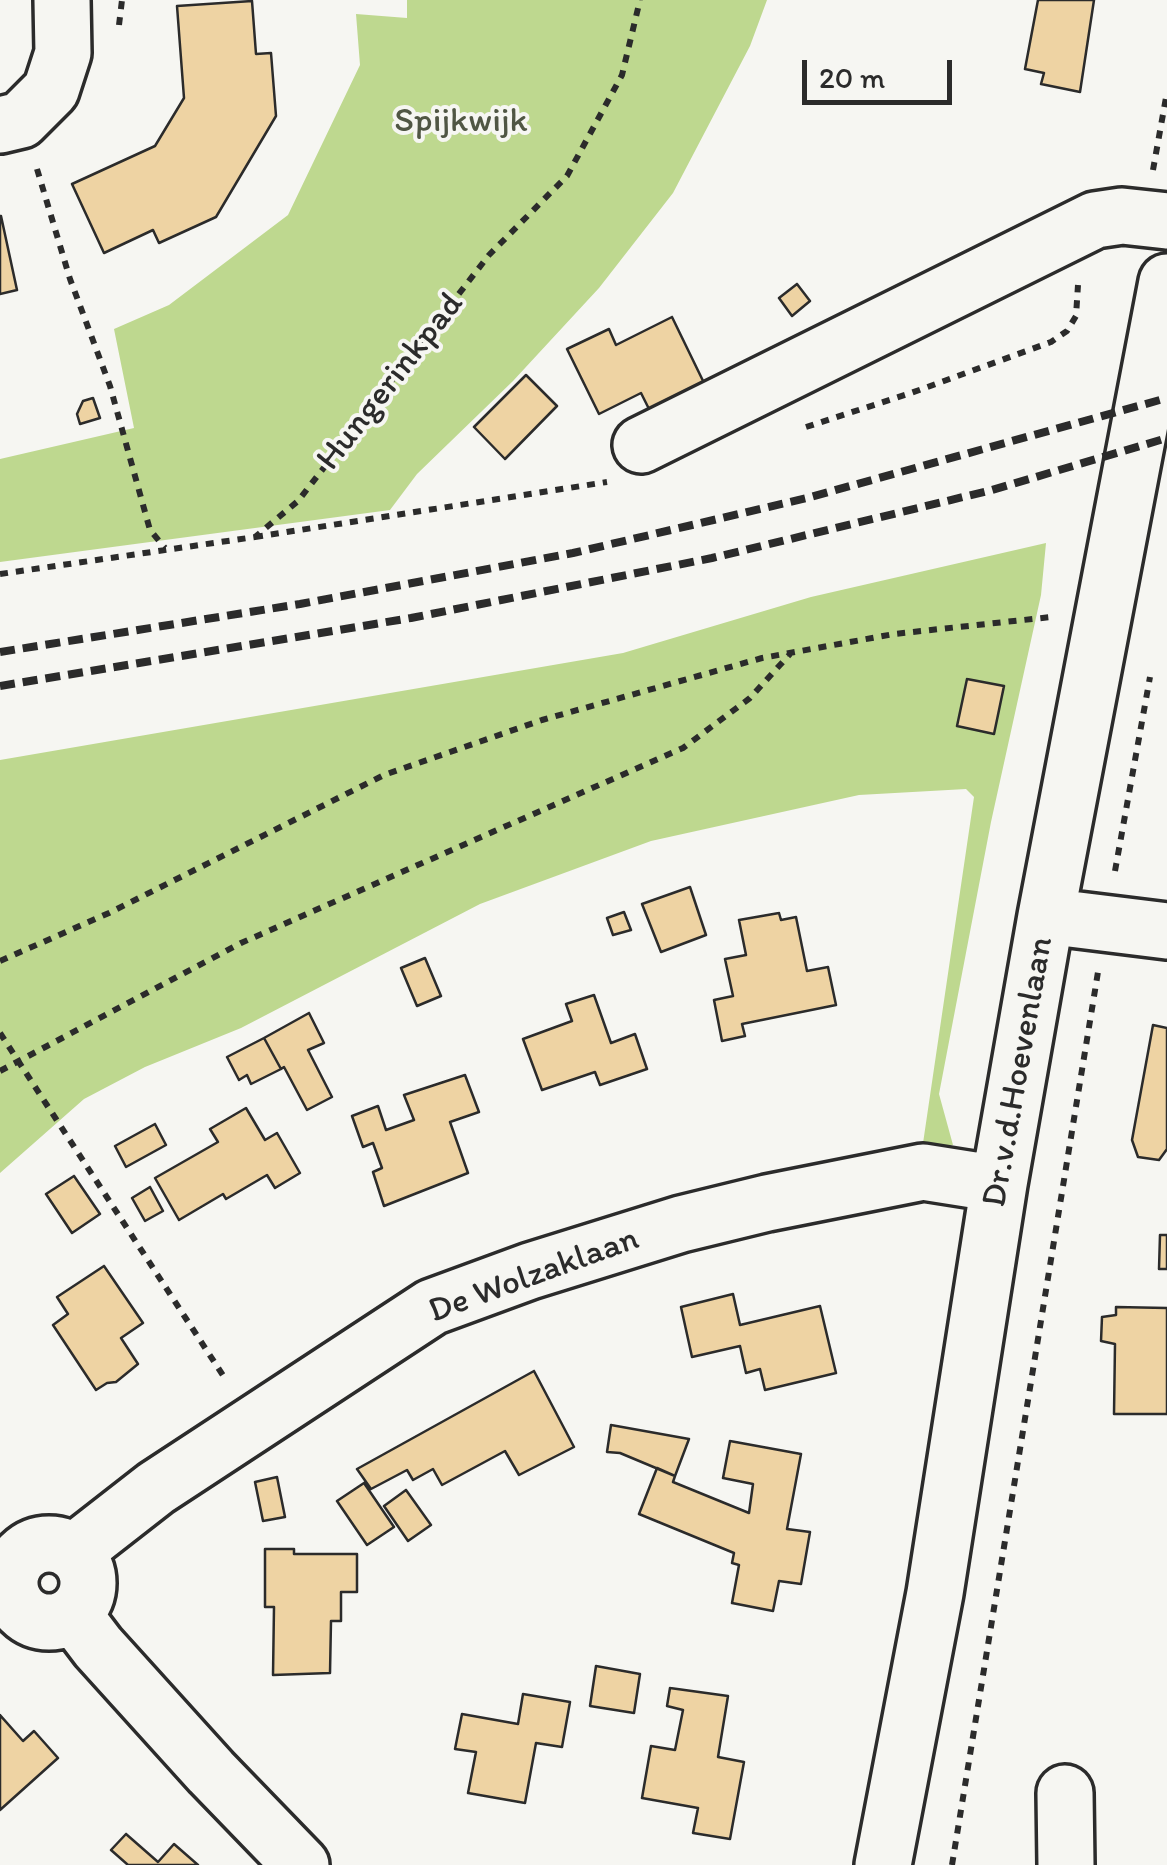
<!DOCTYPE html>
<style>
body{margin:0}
#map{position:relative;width:1167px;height:1865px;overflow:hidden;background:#f6f6f2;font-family:Itim,sans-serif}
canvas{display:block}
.scale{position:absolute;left:802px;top:60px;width:150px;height:45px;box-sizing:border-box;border:5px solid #2b2b2b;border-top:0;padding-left:12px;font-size:30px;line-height:35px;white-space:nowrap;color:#2b2b2b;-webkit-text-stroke:8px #f6f6f2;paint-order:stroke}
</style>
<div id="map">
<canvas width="1167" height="1865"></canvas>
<div class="scale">20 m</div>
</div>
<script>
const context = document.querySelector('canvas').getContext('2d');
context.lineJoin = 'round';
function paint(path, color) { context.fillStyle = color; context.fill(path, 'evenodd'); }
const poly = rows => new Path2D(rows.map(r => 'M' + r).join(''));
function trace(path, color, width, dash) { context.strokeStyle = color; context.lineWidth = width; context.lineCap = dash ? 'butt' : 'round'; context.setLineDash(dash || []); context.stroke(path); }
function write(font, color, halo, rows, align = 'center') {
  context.font = font + ' Itim,sans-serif'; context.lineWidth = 8; context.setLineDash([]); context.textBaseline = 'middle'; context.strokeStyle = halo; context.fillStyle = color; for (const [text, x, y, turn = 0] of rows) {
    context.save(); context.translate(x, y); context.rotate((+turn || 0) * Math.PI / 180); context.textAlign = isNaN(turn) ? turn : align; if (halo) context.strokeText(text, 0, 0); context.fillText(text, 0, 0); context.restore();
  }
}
paint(poly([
 [407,0,767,0,750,46,673,193,599,288,513,381,417,474,390,510,0,562,0,459,134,428,114,329,169,305,288,215,360,65,356,14,407,18],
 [1046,543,1041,595,991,822,939,1094,953,1145,922,1150,974,797,966,789,859,795,651,841,480,904,241,1028,145,1067,84,1099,0,1173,0,760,623,653,811,597]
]), '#bed88f');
const building = poly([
 [1038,0,1094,0,1080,92,1041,84,1044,73,1025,69,1038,0],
 [252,1,256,54,271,53,276,116,216,217,159,243,153,230,104,253,72,184,155,146,184,98,177,6,252,1],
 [1,216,17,290,0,294,0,216,1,216],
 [797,284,810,301,792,316,779,298,797,284],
 [672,317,706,387,651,413,641,393,599,414,567,349,609,329,616,345,672,317],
 [526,375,557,406,505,459,474,427,526,375],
 [93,398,100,418,80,424,77,414,83,401,93,398],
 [967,679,1004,686,994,734,957,726,967,679],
 [690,887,706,935,661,952,642,904,690,887],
 [624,912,631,930,613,935,607,918,624,912],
 [779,913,781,920,796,917,807,971,828,967,836,1005,742,1024,745,1036,722,1041,714,1000,733,996,725,959,746,955,739,920,779,913],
 [425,958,441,996,417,1006,401,968,425,958],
 [594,995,611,1043,635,1034,647,1069,600,1085,595,1072,542,1090,523,1039,572,1021,566,1004,594,995],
 [309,1013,324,1043,308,1050,332,1097,307,1110,284,1067,281,1069,264,1038,309,1013],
 [1153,1025,1167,1028,1167,1149,1159,1160,1138,1157,1132,1140,1153,1025],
 [264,1038,281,1069,251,1084,247,1075,239,1080,227,1057,264,1038],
 [465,1075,479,1112,450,1122,468,1173,384,1206,373,1172,382,1168,373,1143,363,1147,352,1116,378,1106,386,1130,414,1120,404,1095,465,1075],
 [246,1108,265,1140,277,1133,300,1173,275,1188,267,1175,226,1199,223,1194,179,1220,155,1178,218,1142,210,1129,246,1108],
 [155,1124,166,1145,126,1167,115,1146,155,1124],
 [74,1176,100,1214,72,1233,46,1194,74,1176],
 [150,1187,163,1211,145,1221,132,1198,150,1187],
 [1160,1235,1167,1235,1167,1269,1159,1269,1160,1235],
 [104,1266,143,1323,121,1338,138,1364,116,1382,107,1383,96,1390,53,1325,68,1314,57,1297,104,1266],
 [733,1294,740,1325,820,1306,836,1373,765,1390,760,1369,746,1373,740,1346,692,1357,681,1307,733,1294],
 [1116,1307,1167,1308,1167,1414,1114,1414,1115,1344,1101,1341,1102,1317,1116,1315,1116,1307],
 [534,1371,574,1447,519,1475,505,1451,442,1485,433,1469,413,1480,407,1470,371,1489,357,1469,534,1371],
 [611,1425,689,1439,675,1476,620,1453,607,1452,611,1425],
 [730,1441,801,1454,787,1529,810,1532,801,1584,779,1581,773,1611,732,1603,739,1565,732,1563,734,1553,639,1514,657,1468,675,1476,673,1482,749,1513,753,1484,723,1478,730,1441],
 [277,1477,285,1517,263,1521,255,1482,277,1477],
 [364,1483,394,1527,367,1545,337,1501,364,1483],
 [406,1490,431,1525,408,1541,384,1506,406,1490],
 [265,1549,294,1549,294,1554,357,1554,357,1592,341,1592,341,1621,331,1621,330,1673,273,1675,274,1607,265,1607,265,1549],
 [596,1666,640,1674,634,1713,590,1706,596,1666],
 [670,1688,728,1696,718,1757,744,1762,730,1839,693,1833,698,1808,642,1798,651,1746,675,1750,683,1710,667,1706,670,1688],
 [523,1694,570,1702,562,1747,536,1743,525,1803,468,1793,476,1752,455,1749,462,1714,518,1724,523,1694],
 [0,1715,23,1741,34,1731,58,1758,0,1810,0,1715],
 [126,1834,158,1862,174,1844,198,1865,128,1865,111,1850,126,1834]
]);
paint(building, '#eed3a3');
trace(building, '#2b2b2b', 2.5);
const minor = poly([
 [0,125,21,120,51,90,63,53,62,0],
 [641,445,1095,220,1122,216,1167,221],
 [1046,916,1167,931],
 '10 1583a39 39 0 1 1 78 0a39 39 0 1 1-78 0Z',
 [74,1552,156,1488,432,1307,530,1271,681,1224,767,1203,923,1172,999,1184],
 [73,1614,98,1647,211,1772,301,1865],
 [1065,1793,1066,1865],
 [883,1865,935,1593,999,1184,1046,916,1167,282]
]);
trace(minor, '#2b2b2b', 62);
trace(poly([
 [119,25,122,0],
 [37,169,70,279,110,386,150,530,165,548],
 [1153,170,1167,92],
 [806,427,911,393,1051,342,1067,331,1076,316,1078,285],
 [255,537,607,482],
 [0,574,255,537,298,501,489,255,567,176,622,75,640,0],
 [1115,871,1150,677],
 [0,961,109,913,384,775,542,720,762,658,894,634,1051,617],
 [0,1033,226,1380],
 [0,1071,241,943,683,748,750,698,790,654],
 [952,1865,1098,972]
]), '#2b2b2b', 6, [8, 8]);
trace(minor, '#f6f6f2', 55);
trace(poly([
 [0,652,300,604,573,553,807,498,1167,398],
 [0,686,411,618,712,558,992,490,1167,438]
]), '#2b2b2b', 8, [15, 8]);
write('35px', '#505644', '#f6f6f2', [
 ["Spijkwijk",461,122]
]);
write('35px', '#2b2b2b', '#f6f6f2', [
 ["Hungerinkpad",391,382,-52],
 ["Dr.v.d.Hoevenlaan",1019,1072,-80],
 ["De Wolzaklaan",534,1276,-20]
]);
</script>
